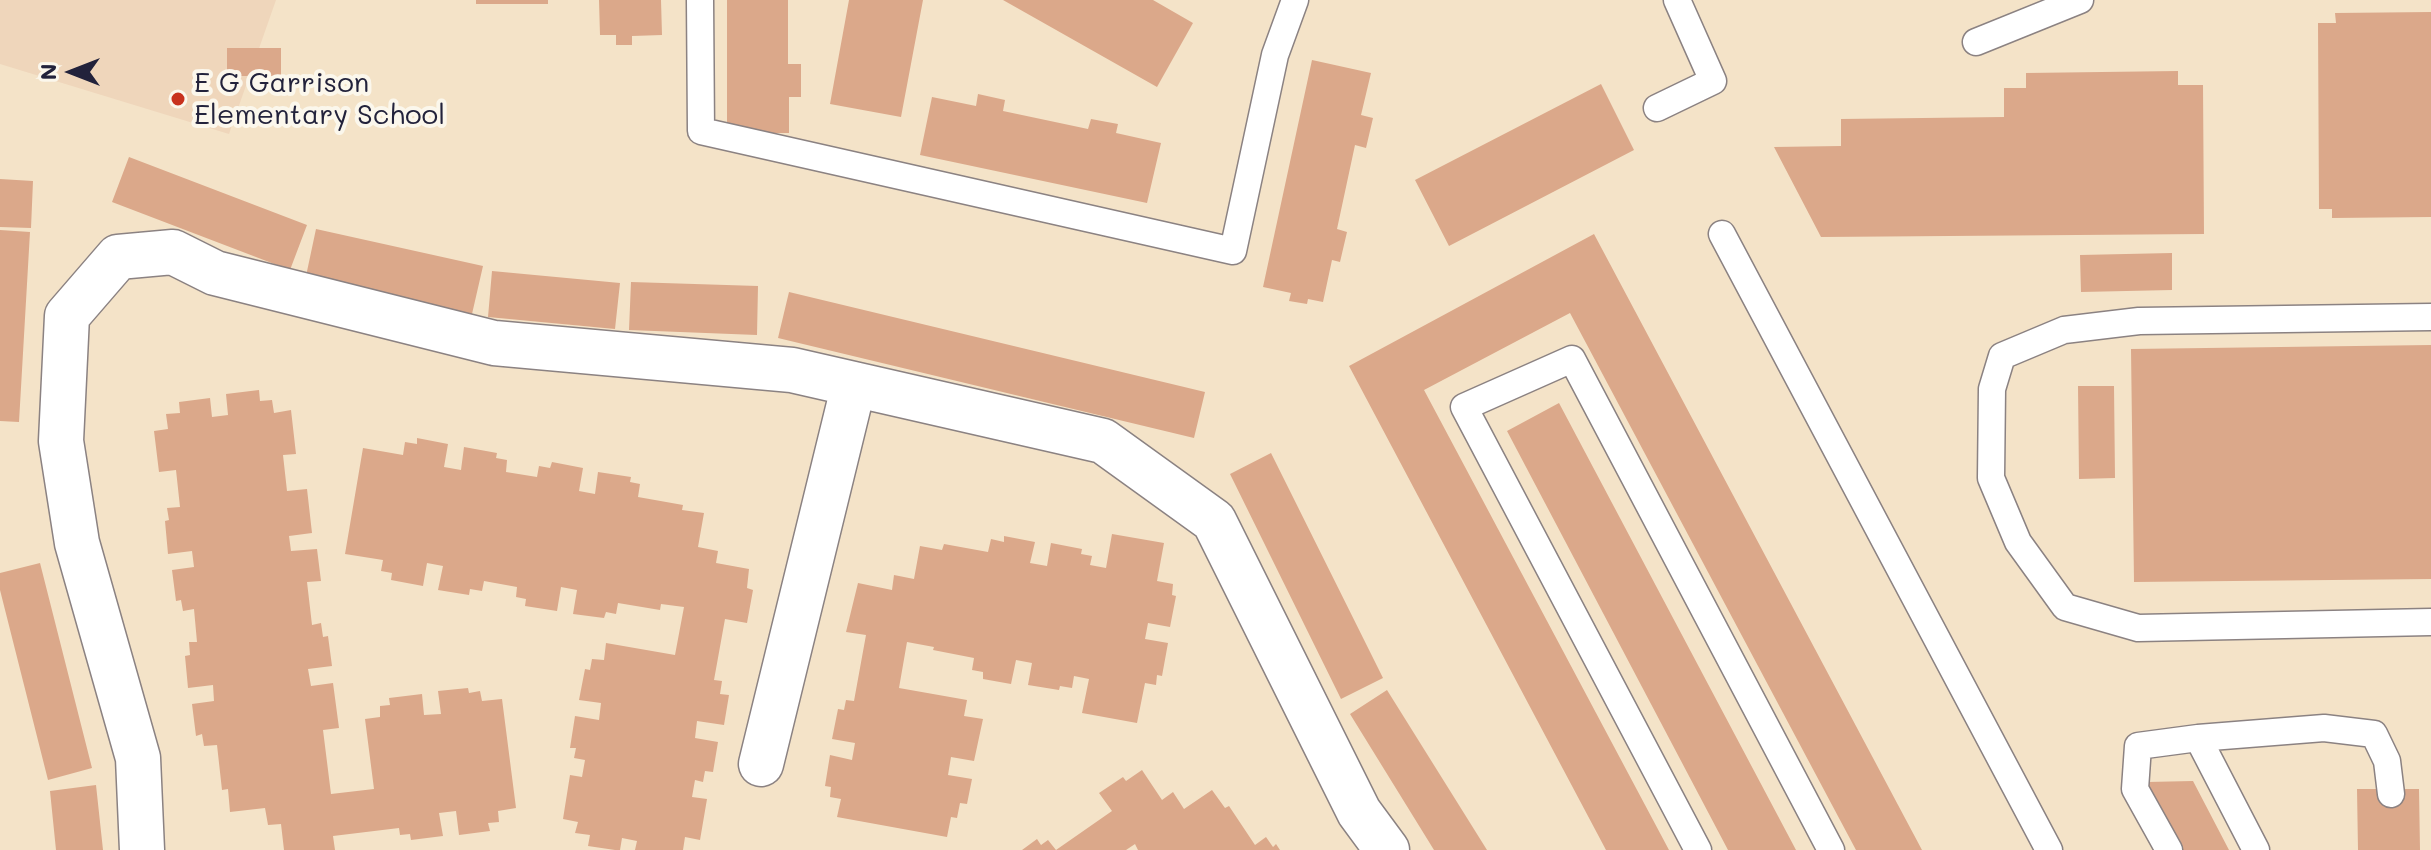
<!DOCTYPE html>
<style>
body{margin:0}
#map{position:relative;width:2431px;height:850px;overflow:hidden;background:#f4e3c8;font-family:Mali,sans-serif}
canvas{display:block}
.north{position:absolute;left:32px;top:32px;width:80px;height:80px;-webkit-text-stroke:6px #fbf7ec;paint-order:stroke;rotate:270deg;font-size:22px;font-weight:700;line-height:32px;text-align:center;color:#22223b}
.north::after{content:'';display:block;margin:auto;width:28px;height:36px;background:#22223b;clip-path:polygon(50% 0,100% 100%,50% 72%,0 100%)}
</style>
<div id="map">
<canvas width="2431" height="850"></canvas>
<div class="north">N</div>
</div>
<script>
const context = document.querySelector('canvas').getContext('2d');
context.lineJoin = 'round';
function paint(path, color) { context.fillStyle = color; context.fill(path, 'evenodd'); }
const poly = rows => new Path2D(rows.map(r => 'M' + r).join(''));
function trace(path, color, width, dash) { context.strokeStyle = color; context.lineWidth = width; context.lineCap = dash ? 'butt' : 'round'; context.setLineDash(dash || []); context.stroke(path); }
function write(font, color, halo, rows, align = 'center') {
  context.font = font + ' Mali,sans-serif'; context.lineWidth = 8; context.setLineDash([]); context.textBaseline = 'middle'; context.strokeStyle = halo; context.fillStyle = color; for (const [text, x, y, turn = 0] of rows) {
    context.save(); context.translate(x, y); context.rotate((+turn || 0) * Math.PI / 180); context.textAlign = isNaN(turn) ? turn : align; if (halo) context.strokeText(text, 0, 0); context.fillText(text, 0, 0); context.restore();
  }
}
paint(poly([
 [0,0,276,0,229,134,0,64]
]), '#efd6bb');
paint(poly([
 [476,0,548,0,548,4,476,4],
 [599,0,661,0,662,35,632,36,632,45,616,45,616,35,600,35],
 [727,0,788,0,788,64,801,64,801,97,789,97,789,133,772,133,772,141,727,134],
 [849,0,923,0,901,117,830,104],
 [1003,0,1153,0,1193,23,1157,87],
 [2431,12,2431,217,2332,218,2332,209,2319,209,2318,23,2336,23,2335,13],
 [227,48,281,48,281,76,227,76],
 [1312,60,1371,73,1361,115,1373,118,1366,148,1355,145,1337,229,1347,232,1340,262,1332,260,1323,302,1308,299,1307,304,1289,301,1291,293,1263,287],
 [2178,71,2178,85,2203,85,2204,234,1821,237,1774,147,1841,146,1841,119,2004,117,2004,88,2026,88,2026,73],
 [1601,84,1634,150,1449,246,1415,180],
 [978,94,1005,100,1003,111,1088,129,1091,119,1118,124,1116,133,1161,143,1147,203,920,155,932,97,976,106],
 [129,157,307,225,290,270,112,202],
 [0,179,33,181,31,228,0,227],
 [316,229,483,266,472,314,306,276],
 [0,230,30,232,19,422,0,421],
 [1594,234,1922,850,1856,850,1570,313,1424,390,1669,850,1606,850,1349,366],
 [2172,253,2172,290,2081,292,2080,255],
 [492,271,620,283,615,329,488,317],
 [631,282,758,286,757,335,629,330],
 [789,292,1205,392,1194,438,778,338],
 [2431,345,2431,579,2134,582,2131,349],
 [2078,386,2114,386,2115,478,2079,479],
 [259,390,260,401,272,400,274,413,291,410,296,454,283,455,287,491,307,489,312,533,289,536,291,551,317,549,321,581,307,582,312,625,321,623,323,637,328,636,332,666,308,669,311,686,333,683,339,728,323,730,331,794,374,789,365,719,380,717,380,706,390,705,389,698,422,694,424,715,441,714,438,691,468,688,469,693,480,691,482,701,502,699,516,808,498,811,499,822,488,823,490,831,459,835,456,811,439,813,443,836,411,840,410,834,400,835,399,828,333,836,335,850,284,850,281,824,268,825,265,808,230,812,228,789,222,790,217,745,204,746,202,734,196,736,192,704,214,701,213,685,188,688,185,656,190,655,189,642,197,642,194,609,183,611,181,600,176,601,172,570,194,567,192,551,168,554,165,521,169,520,167,508,180,507,176,470,159,472,154,431,168,429,166,414,180,413,179,402,210,398,212,417,228,415,226,394],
 [1559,403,1796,850,1728,850,1507,431],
 [417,438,448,444,444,467,461,470,464,447,497,453,496,458,507,460,506,472,537,477,539,466,550,468,552,462,583,468,579,491,595,494,598,472,631,477,630,482,640,484,638,497,683,505,682,510,704,513,698,547,718,551,716,563,749,569,747,588,753,590,747,623,725,619,714,680,722,681,720,694,729,695,724,725,697,721,695,738,718,742,713,772,705,771,703,782,695,780,692,797,707,799,700,840,685,837,683,850,635,850,637,841,622,838,620,850,615,850,588,846,590,835,575,833,578,822,563,819,570,775,582,777,585,760,574,758,576,748,570,748,575,716,599,720,601,703,579,700,585,669,590,670,592,659,604,660,606,643,675,655,684,607,661,604,660,610,618,603,616,614,606,612,604,618,573,614,577,590,561,587,557,611,525,606,526,599,516,597,517,587,484,581,482,591,470,589,469,595,438,590,443,566,427,563,423,586,391,580,392,573,381,571,383,560,345,554,363,448,403,455,405,442,417,444],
 [1271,453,1383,678,1341,699,1230,474],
 [1112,534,1164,543,1157,581,1173,584,1172,595,1176,596,1170,627,1148,623,1145,639,1168,643,1162,676,1157,675,1156,685,1145,683,1137,723,1082,713,1089,679,1074,676,1072,688,1060,686,1059,690,1028,685,1032,663,1016,660,1011,684,983,679,983,672,972,670,974,658,933,650,934,647,907,642,899,688,967,700,964,716,983,719,974,761,951,757,948,775,972,779,967,804,960,803,957,818,951,817,947,837,837,817,841,799,830,797,831,787,825,786,830,755,852,760,855,743,832,739,838,709,844,710,846,700,854,701,866,635,846,632,858,583,892,590,894,575,914,579,920,546,942,550,944,544,988,552,991,539,1004,542,1004,536,1035,542,1030,563,1047,566,1051,543,1082,549,1081,554,1092,556,1090,565,1106,568],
 [40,563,92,768,48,780,0,590,0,573],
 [1387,690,1487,850,1434,850,1350,714],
 [1142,770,1162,800,1173,792,1184,809,1212,790,1225,808,1229,806,1255,845,1266,837,1273,847,1276,844,1280,850,1138,850,1135,844,1126,850,1056,850,1112,811,1099,793,1123,777,1126,781],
 [2193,781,2229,850,2183,850,2147,782],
 [96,785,103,850,56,850,50,791],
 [2357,789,2419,789,2420,850,2358,850],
 [1037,839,1041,845,1048,840,1056,850,1022,850]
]), '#dba88a');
const service = poly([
 [700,0,701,131,1233,251,1275,55,1295,0],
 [1976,42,2080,0],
 [1657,108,1713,81,1677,0],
 [1722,234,2049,850],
 [2431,317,2139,321,2064,330,2002,356,1992,389,1991,478,2018,542,2065,607,2138,628,2431,622],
 [2198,738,2256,850],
 [1698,850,1464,407,1572,359,1831,850],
 [2169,850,2135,789,2138,746,2198,738,2324,728,2374,734,2387,761,2391,794]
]);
const minor = poly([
 [761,764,854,384],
 [142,850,138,758,77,543,61,441,67,316,118,257,173,252,215,273,494,343,792,370,1103,441,1214,521,1359,812,1387,850]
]);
trace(service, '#8b8282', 29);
trace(minor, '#8b8282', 47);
trace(service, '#fff', 26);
trace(minor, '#fff', 44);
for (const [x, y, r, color] of [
 [178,99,8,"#c8321e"]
]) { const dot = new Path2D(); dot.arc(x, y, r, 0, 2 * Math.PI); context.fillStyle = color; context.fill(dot); trace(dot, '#fbf7ec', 3); }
write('28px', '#22223b', '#fbf7ec', [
 ["E G Garrison",194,83],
 ["Elementary School",194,115]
], 'left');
</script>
